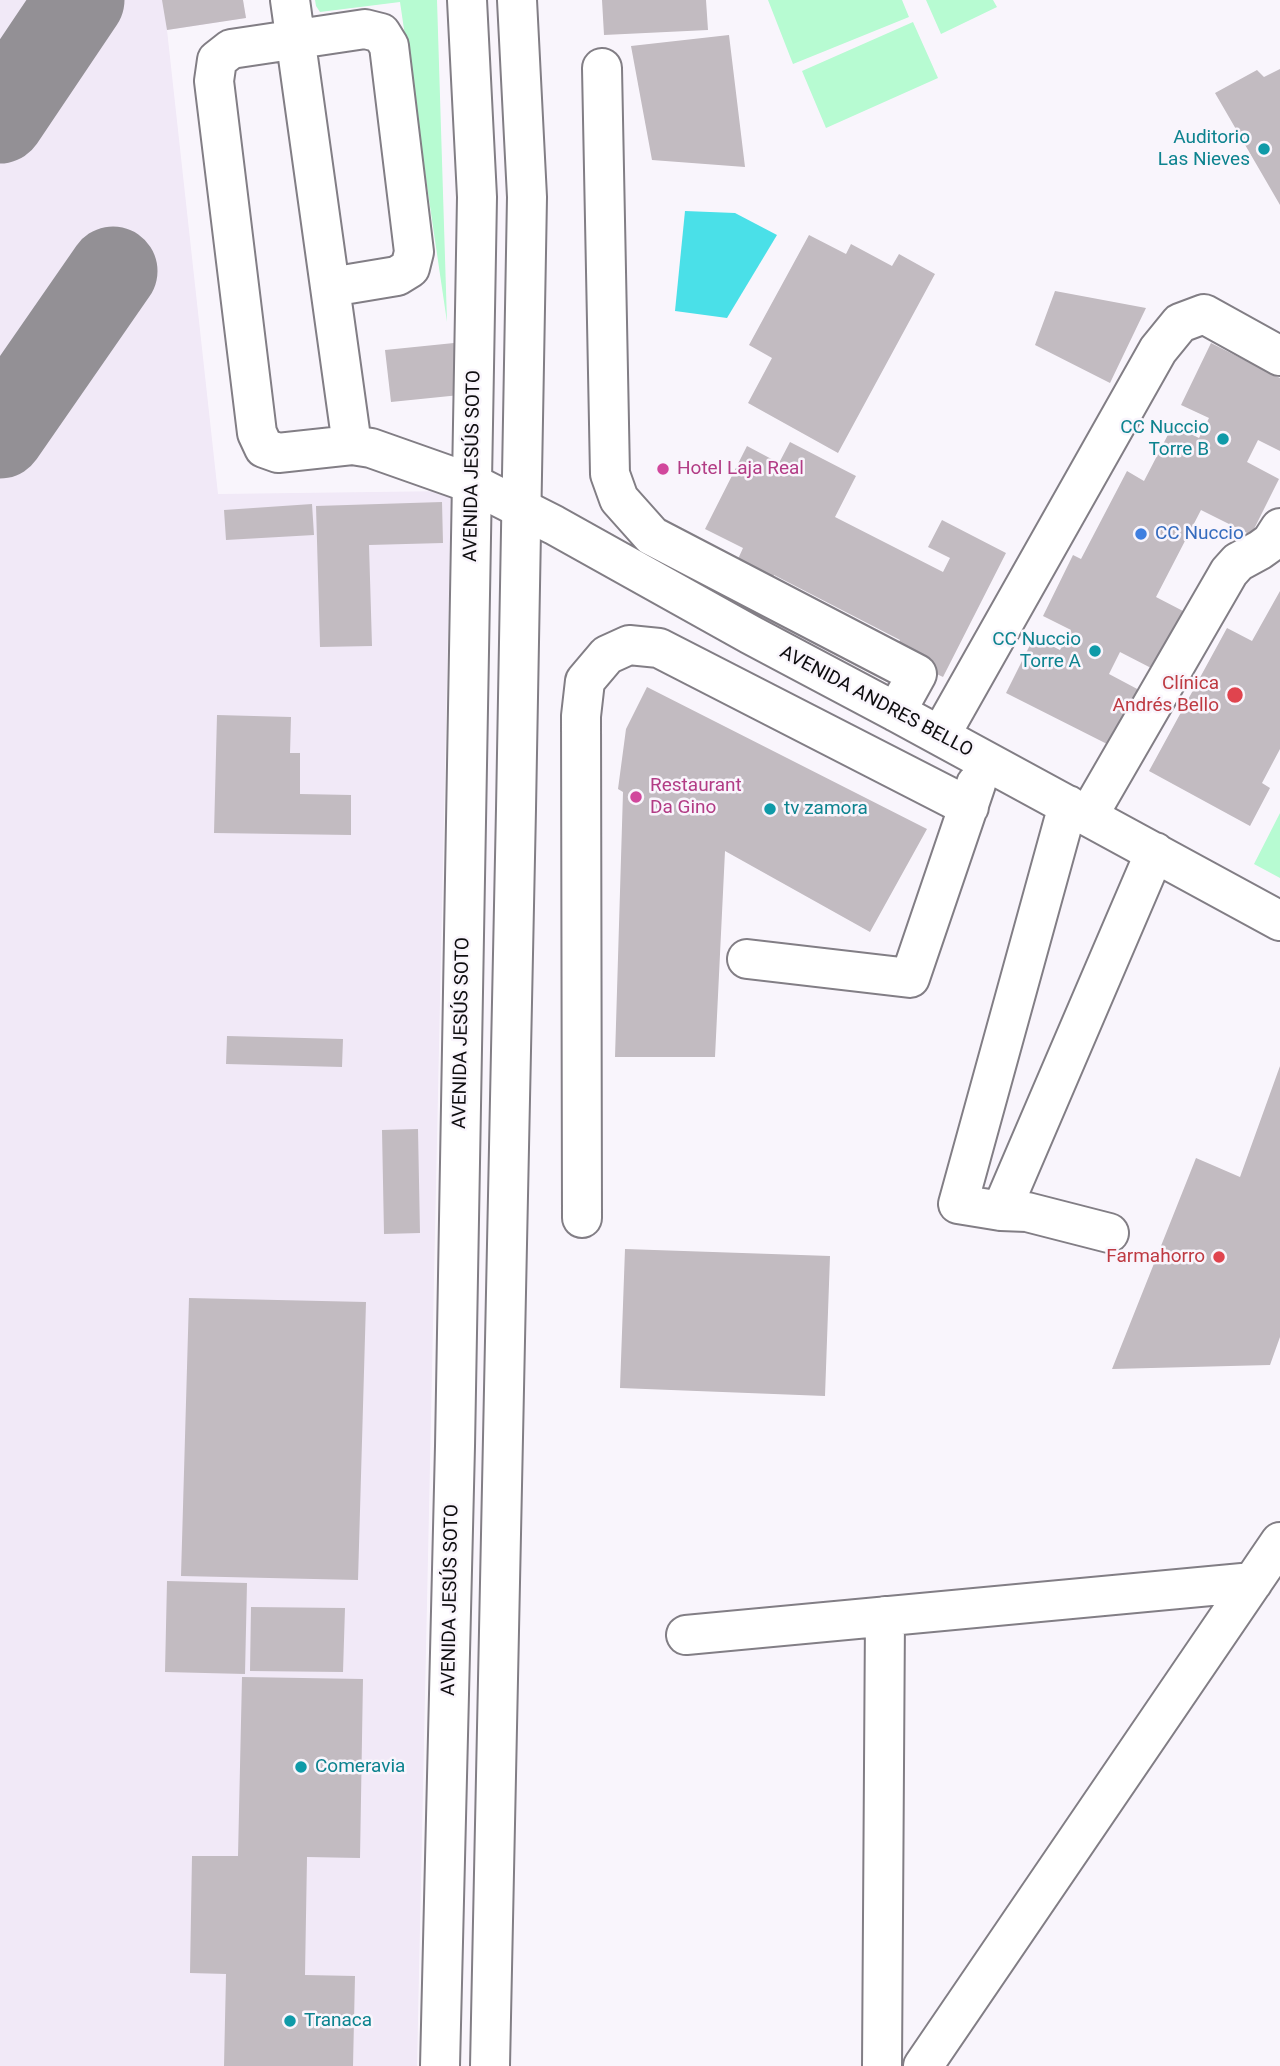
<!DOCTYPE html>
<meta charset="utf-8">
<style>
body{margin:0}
canvas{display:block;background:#f9f5fc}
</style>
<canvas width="1280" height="2066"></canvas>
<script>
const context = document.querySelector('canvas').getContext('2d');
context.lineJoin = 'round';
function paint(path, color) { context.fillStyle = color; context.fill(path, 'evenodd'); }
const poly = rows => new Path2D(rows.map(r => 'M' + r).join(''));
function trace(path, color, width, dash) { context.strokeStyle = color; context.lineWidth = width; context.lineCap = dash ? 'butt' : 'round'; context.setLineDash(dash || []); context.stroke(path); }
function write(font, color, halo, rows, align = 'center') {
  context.font = font + ' Roboto,sans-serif'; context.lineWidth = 5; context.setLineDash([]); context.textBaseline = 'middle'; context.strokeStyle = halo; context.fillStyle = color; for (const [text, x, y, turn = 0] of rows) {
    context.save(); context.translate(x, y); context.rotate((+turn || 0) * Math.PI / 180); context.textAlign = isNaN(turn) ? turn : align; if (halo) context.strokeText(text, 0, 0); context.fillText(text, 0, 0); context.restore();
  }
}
paint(poly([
 [0,0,243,0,246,18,167,30,218,494,451,491,417,2066,0,2066]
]), '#f1e9f7');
paint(poly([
 [315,0,437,0,447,322,400,2,320,12,316,6],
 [768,0,902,0,909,17,793,64],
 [926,0,993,0,997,7,941,34],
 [913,22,938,78,826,128,802,71],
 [1280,813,1280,878,1254,864]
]), '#b7fbd2');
paint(poly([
 [685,211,735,213,777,235,727,318,675,311]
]), '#4ae0e8');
trace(poly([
 [0,119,80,0],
 [0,434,113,271]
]), '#939095', 89);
paint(poly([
 [162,0,243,0,246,18,167,30],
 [602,0,706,0,708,30,604,35],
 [729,35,745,167,652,160,631,46],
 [1280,69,1280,205,1215,93,1257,70,1264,77],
 [809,235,846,254,851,244,892,266,899,254,935,274,838,453,748,403,772,358,749,345],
 [1055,291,1146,308,1110,383,1035,345],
 [454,343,460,395,391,402,385,350],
 [1211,343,1280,378,1280,451,1258,440,1247,462,1279,479,1251,535,1201,510,1156,597,1183,611,1153,669,1120,652,1109,674,1141,691,1113,747,1006,693,1034,637,1060,650,1071,630,1043,616,1073,555,1081,559,1127,471,1144,481,1173,425,1199,438,1209,418,1181,405],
 [790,442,856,476,835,517,943,572,950,558,928,547,942,520,1006,553,943,677,893,653,900,640,774,575,767,588,733,570,743,548,705,529,747,446,779,463],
 [442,502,443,543,369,545,372,646,320,647,316,506],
 [312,504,314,535,226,540,224,510],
 [1280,591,1280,749,1262,783,1270,788,1250,826,1149,771,1227,628,1252,641],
 [647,687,927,829,870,932,725,851,715,1057,615,1057,623,792,618,789,626,729],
 [217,715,291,717,290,753,300,753,300,794,351,795,351,835,214,833],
 [227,1036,343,1039,342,1067,226,1064],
 [1280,1066,1280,1337,1270,1365,1112,1369,1196,1158,1240,1177],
 [418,1129,420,1233,384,1234,382,1130],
 [625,1249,830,1256,825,1396,620,1388],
 [189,1298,366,1302,358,1580,181,1576],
 [167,1581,247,1583,245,1674,165,1672],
 [251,1607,345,1608,343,1672,250,1671],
 [242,1677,363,1679,360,1858,307,1857,305,1975,355,1976,353,2066,224,2066,226,1974,190,1973,192,1856,238,1856]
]), '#c2bbc1');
const minor = poly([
 [290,0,352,445],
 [602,68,610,474,619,499,652,536,917,674,896,712],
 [331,287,397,276,410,268,414,252,389,46,381,33,365,29,231,49,217,60,214,81,257,433,264,448,278,453,352,445,371,448,473,484,554,525,751,635,896,712,1280,921],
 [940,736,1158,350,1180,323,1204,314,1280,356],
 [1068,805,958,1204,1001,1211,1027,1212,1109,1233],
 [1088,816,1229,572,1238,562,1260,550,1271,542,1280,528],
 [747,959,910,978,976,784],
 [1001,1211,1155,852],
 [582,1218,581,716,585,681,607,655,629,645,659,648,969,807],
 [686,1635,1253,1582],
 [882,2066,885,1616],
 [923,2066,1280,1542]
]);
const major = poly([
 [440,2066,455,1446,477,197,467,0],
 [490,2066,516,809,527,197,517,0]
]);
trace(minor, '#827e85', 42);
trace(major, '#827e85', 42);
trace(minor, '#fff', 38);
trace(major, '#fff', 38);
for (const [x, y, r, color] of [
 [1264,149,7,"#0f9aa8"],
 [1223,439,7,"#0f9aa8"],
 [663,469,7,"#d1479c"],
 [1141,534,7,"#3f7fe0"],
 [1095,651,7,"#0f9aa8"],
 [1235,695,9,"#e0444e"],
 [636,797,7,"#d1479c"],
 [770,809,7,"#0f9aa8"],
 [1219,1257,7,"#e0444e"],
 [301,1767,7,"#0f9aa8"],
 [290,2021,7,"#0f9aa8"]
]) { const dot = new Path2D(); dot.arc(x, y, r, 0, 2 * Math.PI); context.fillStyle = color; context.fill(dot); trace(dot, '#f9f5fc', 2.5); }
write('19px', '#0d838f', '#f9f5fc', [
 ["Auditorio",1250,138],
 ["Las Nieves",1250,160],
 ["CC Nuccio",1209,428],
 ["Torre B",1209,450],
 ["CC Nuccio",1081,640],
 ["Torre A",1081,662],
 ["tv zamora",784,809,"left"],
 ["Comeravia",315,1767,"left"],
 ["Tranaca",304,2021,"left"]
], 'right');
write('19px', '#0e0d0f', '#f9f5fc', [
 ["AVENIDA JESÚS SOTO",473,466,-89],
 ["AVENIDA ANDRES BELLO",876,702,28],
 ["AVENIDA JESÚS SOTO",462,1033,-89],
 ["AVENIDA JESÚS SOTO",451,1600,-89]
]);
write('19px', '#b23c85', '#f9f5fc', [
 ["Hotel Laja Real",677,469],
 ["Restaurant",650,786],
 ["Da Gino",650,808]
], 'left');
write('19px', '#366cbe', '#f9f5fc', [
 ["CC Nuccio",1155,534]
], 'left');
write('19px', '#be3a42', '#f9f5fc', [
 ["Clínica",1219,684],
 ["Andrés Bello",1219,706],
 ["Farmahorro",1205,1257]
], 'right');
</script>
